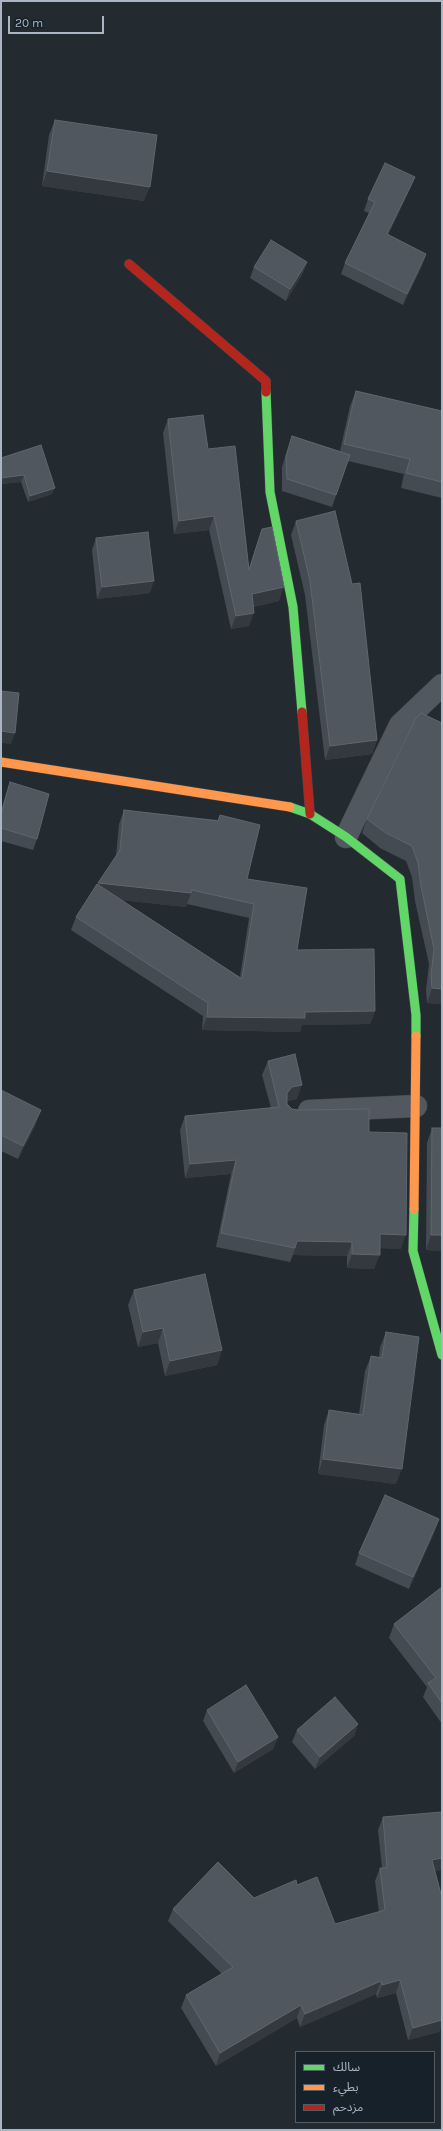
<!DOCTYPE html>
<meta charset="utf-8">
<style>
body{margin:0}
#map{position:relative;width:443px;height:2131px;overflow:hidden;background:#232a30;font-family:Karla,"Noto Sans Arabic",sans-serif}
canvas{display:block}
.frame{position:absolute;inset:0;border:2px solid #aab6c4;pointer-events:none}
.legend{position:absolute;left:295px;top:2051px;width:140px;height:72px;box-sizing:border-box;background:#17212a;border:1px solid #525d68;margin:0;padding:5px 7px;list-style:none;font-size:12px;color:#aab6c4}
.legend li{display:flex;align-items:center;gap:8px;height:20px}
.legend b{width:20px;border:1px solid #525d68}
.scale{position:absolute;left:8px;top:16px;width:96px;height:18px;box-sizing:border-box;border:2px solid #aab6c4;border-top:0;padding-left:5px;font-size:12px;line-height:14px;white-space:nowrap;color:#aab6c4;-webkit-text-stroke:3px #17212a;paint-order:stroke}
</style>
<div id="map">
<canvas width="443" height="2131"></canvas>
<div class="frame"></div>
<ul class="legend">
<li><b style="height:5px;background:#63d668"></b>سالك</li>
<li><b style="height:5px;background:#ff974d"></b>بطيء</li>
<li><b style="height:5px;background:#b3261e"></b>مزدحم</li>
</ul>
<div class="scale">20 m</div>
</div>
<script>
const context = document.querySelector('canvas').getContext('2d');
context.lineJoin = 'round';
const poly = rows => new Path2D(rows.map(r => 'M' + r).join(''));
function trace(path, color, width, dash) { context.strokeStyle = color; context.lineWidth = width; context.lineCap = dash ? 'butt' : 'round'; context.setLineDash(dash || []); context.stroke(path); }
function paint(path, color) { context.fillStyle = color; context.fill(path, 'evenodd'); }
const street = poly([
 [346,837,400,725,442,685],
 [309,1111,416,1106]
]);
const fast = poly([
 [266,392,270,492,293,607,302,712],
 [290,807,310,814,346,837,400,879,416,1015,416,1036],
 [414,1209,413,1251,442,1355]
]);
const slow = poly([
 [1,762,290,807],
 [414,1209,416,1036]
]);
const jam = poly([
 [129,264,266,381,266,392],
 [302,712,310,814]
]);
trace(street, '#40464b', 23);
trace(fast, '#40464b', 10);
trace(slow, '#40464b', 10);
trace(jam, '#40464b', 10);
trace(street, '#52585f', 22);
trace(fast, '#63d668', 9);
trace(slow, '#ff974d', 9);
trace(jam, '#b3261e', 9);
paint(poly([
 [55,120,144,201,42,186,49,135],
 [415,177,410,189,388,235,426,254,422,266,403,305,341,274,345,263,369,213,364,211,368,199],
 [307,262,303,273,286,301,250,278,254,267],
 [356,391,442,411,442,498,401,488,404,474,348,461,332,507,282,491,282,467,292,436,340,451,350,406],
 [168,419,208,449,249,569,262,529,279,601,253,607,249,626,231,629,209,530,174,534,163,433],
 [41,445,52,494,28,502,21,482,1,484],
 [296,521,352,584,377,740,372,754,325,760,305,595,291,535],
 [96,538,150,593,97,599,92,550],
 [442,723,442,1004,427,1003,426,990,429,964,415,901,412,877,406,861,380,848,362,833,367,819],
 [10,782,37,839,33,850,1,841,1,811,6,794],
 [124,810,218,820,220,815,247,879,297,950,375,1011,370,1024,302,1025,300,1032,202,1030,203,1016,71,930,76,917,116,856,119,824],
 [121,900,186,907,187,904,249,918,240,977],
 [268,1061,297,1099,287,1101,287,1104,292,1109,369,1132,401,1249,380,1248,374,1269,347,1268,347,1256,293,1255,290,1262,216,1247,231,1174,185,1178,180,1130,185,1116,271,1108,262,1075],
 [1,1090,36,1124,18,1159,1,1151],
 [432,1128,442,1251,426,1250,427,1143],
 [134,1290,222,1350,217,1365,165,1376,158,1343,138,1347,128,1305],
 [386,1332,396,1484,318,1474,324,1425,329,1410,359,1414,365,1371,371,1356,379,1357,380,1347],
 [435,1531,409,1589,355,1565,359,1553],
 [442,1587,442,1724,423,1697,427,1687,389,1638,394,1624],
 [207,1710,278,1737,273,1749,234,1773,203,1721],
 [358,1724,354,1736,315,1769,292,1742,297,1730],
 [442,1812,442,1870,435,1871,442,1898,442,2025,439,2032,408,2040,396,1993,377,1998,376,1994,300,2027,297,2018,216,2066,181,2008,186,1995,222,1974,168,1921,173,1909,254,1898,297,1885,335,1924,379,1912,375,1881,380,1868,382,1868,378,1830,383,1817]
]), '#454b52');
paint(poly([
 [47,171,150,187,144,201,42,186],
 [415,177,410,189,383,246,387,234],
 [426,254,422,266,403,305,407,294],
 [307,262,303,273,286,301,290,289],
 [24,475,21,482,1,484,1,478],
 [55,488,52,494,28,502,30,496],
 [214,516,209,530,174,534,179,521],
 [154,581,150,593,97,599,102,587],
 [284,587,279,601,247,608,252,594],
 [254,613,249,626,231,629,236,616],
 [1,731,15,733,11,744,1,743],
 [377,740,372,754,325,760,330,746],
 [98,883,191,893,186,907,93,897],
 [432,988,442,989,442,1004,427,1003],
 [375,1011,370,1024,302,1025,300,1032,202,1030,207,1017,305,1012],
 [302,1085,297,1099,287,1101,287,1093,292,1087],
 [41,1110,36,1124,18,1159,23,1146],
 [236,1160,231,1174,185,1178,190,1164],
 [380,1234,406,1235,401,1249,375,1248],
 [431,1235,442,1235,442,1251,426,1250],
 [297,1241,352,1242,347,1256,293,1255],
 [352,1254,380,1255,374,1269,347,1268],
 [163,1328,158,1343,138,1347,143,1332],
 [222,1350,217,1365,165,1376,170,1361],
 [323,1459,402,1469,396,1484,318,1474],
 [439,1519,435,1531,409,1589,413,1577],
 [358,1724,354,1736,315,1769,320,1757],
 [278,1737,273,1749,234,1773,238,1762],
 [442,1858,442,1870,428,1873,432,1860],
 [400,1980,396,1993,377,1998,382,1985],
 [381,1981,376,1994,300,2027,305,2014],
 [301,2005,297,2018,216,2066,220,2053],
 [442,2013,442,2025,439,2032,408,2040,413,2028]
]), '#33393f');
const building = poly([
 [55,120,157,135,150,187,47,171,55,120],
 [385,163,415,177,387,234,426,254,407,294,345,263,375,202,368,199,385,163],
 [271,240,307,262,290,289,254,267,271,240],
 [356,391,442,411,442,482,406,473,410,459,344,444,356,391],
 [203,415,208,449,235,446,249,570,262,529,272,527,284,587,252,594,254,613,236,616,214,516,179,521,168,419,203,415],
 [292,436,350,455,336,495,287,479,286,456,292,436],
 [41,445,55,488,30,496,24,475,1,478,1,458,41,445],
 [335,511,352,584,360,583,377,740,330,746,310,581,296,521,335,511],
 [148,532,154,581,102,587,96,538,148,532],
 [1,691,19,693,15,733,1,731,1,691],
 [421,713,442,723,442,989,432,988,431,975,434,949,421,886,418,863,412,846,386,833,367,819,416,718,421,713],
 [10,782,49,794,37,839,1,828,1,814,10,782],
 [124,810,218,821,220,815,260,825,247,879,307,888,297,950,374,949,375,1011,305,1012,305,1018,207,1017,208,1003,76,917,97,884,242,979,254,904,192,890,191,893,98,883,120,850,124,810],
 [295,1054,302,1085,292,1087,287,1093,287,1104,292,1109,299,1110,369,1109,369,1132,407,1133,406,1235,380,1234,380,1255,352,1254,352,1242,297,1241,295,1248,221,1233,236,1160,190,1164,185,1116,279,1107,268,1061,295,1054],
 [1,1090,41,1110,23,1146,1,1135,1,1090],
 [432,1128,442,1128,442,1235,431,1235,432,1128],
 [205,1274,222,1350,170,1361,163,1328,143,1332,134,1290,205,1274],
 [386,1332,419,1337,402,1469,323,1459,329,1410,363,1415,371,1356,382,1358,386,1332],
 [385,1495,439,1519,413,1577,359,1553,385,1495],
 [442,1587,442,1703,428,1683,436,1678,394,1624,442,1587],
 [246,1685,278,1737,238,1762,207,1710,246,1685],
 [335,1697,358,1724,320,1757,297,1730,335,1697],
 [442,1812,442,1858,432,1860,442,1898,442,2020,413,2028,400,1980,382,1985,381,1981,305,2014,301,2005,220,2053,186,1995,233,1967,173,1909,218,1862,254,1898,296,1880,297,1885,317,1877,335,1924,385,1910,380,1868,387,1868,383,1817,442,1812]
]);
paint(building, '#50575e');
trace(building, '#5e666e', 1);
</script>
